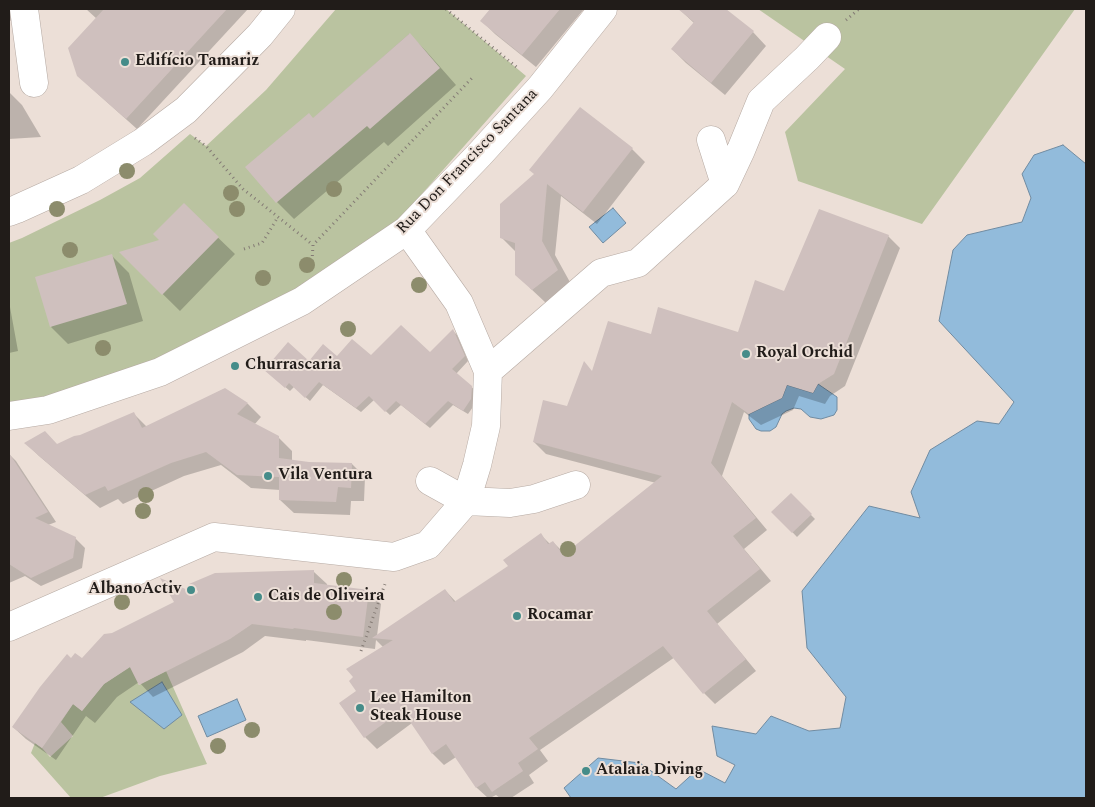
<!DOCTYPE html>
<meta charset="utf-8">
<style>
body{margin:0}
#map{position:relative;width:1095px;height:807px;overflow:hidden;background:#ecdfd7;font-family:Spectral,serif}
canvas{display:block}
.frame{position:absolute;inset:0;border:10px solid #211c19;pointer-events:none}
</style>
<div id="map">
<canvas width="1095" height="807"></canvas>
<div class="frame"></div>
</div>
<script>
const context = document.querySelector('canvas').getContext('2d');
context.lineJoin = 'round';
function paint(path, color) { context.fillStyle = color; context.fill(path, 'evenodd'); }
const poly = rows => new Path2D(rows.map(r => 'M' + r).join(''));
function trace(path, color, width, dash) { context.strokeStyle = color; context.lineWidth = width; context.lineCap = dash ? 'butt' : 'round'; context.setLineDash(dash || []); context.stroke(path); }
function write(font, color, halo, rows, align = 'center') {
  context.font = font + ' Spectral,serif'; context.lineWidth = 4; context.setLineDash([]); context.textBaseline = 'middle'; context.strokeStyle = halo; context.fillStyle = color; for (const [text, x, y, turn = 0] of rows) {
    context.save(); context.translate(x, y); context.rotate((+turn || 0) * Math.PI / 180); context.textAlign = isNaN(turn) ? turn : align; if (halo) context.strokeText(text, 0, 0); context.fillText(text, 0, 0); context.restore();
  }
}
paint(poly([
 [336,9,446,9,526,76,398,221,311,283,152,372,9,405,9,243,22,238,100,200,140,178,190,134,206,146,266,90],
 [758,9,1075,9,922,224,798,181,785,132,845,69],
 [130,667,139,685,166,671,207,764,160,776,100,798,71,798,31,753,35,743,42,748,50,757,73,736,61,722,73,704,82,711,104,684]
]), '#bac3a0');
const water = poly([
 [1063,145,1086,164,1086,798,571,798,564,788,598,758,640,763,676,789,698,769,725,783,735,765,717,756,712,726,756,734,771,716,809,731,840,728,846,697,807,648,802,591,869,506,920,518,911,492,930,450,977,421,999,424,1014,402,939,321,953,250,967,235,1022,222,1031,198,1022,174,1034,155,1063,145],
 [613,208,626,223,603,243,589,227,613,208],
 [818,384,837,397,837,410,834,415,821,419,810,417,801,409,794,408,786,411,782,414,776,427,770,431,761,431,756,429,749,419,749,414,782,398,787,385,813,393,818,384],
 [162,682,182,715,164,729,130,702,162,682],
 [237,699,246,720,207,737,198,716,237,699]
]);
paint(water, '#92bbdb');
trace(water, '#708ba1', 1);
paint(poly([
 [9,9,10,9,14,20,9,21],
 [86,9,248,9,137,129,90,87,97,19],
 [492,9,584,9,536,67,495,34,482,21],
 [679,9,724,9,753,32,766,46,725,95,686,63,672,49,694,23],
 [409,34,426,51,456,85,388,146,384,142,294,219,277,202,247,167,313,119],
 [9,92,22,105,41,137,9,139],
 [580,109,632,149,645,162,597,224,561,196,555,255,571,284,546,303,530,288,516,252,501,237,535,174],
 [184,205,235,254,180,311,121,253,162,241],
 [888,236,900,248,845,386,830,396,825,404,799,396,793,410,761,425,744,412,722,476,767,530,744,549,771,581,717,624,756,671,715,704,704,693,675,657,540,750,548,761,529,775,534,783,511,798,500,798,496,795,490,798,488,798,477,788,456,757,444,765,433,754,412,723,377,749,365,737,340,704,358,691,384,648,376,640,375,649,306,640,306,641,265,636,243,652,153,697,139,682,117,697,95,723,86,716,56,760,26,739,13,727,71,659,82,660,113,635,197,596,314,572,327,584,327,586,368,591,381,604,377,636,445,590,456,602,509,566,541,535,550,544,553,542,565,554,656,483,546,454,534,442,568,407,593,372,652,336,738,334,784,292],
 [112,256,129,273,143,321,68,344,51,327],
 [9,305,10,307,18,351,9,353],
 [453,331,457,335,468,361,456,374,476,391,475,404,468,414,453,405,430,428,401,405,390,415,374,400,361,412,323,385,310,401,294,387,290,391,270,374,309,363,337,358,430,354],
 [224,389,248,404,261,417,254,425,278,437,292,451,292,461,309,463,352,464,365,477,364,501,351,501,350,515,294,513,280,500,280,490,251,488,221,465,184,476,123,504,118,499,100,508,39,456,26,443,57,445,80,437,134,414,147,427],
 [9,454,16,461,56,522,48,525,75,538,85,548,82,568,41,586,25,576,9,583],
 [791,495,815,519,797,537,773,512]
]), '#0003');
paint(poly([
 [104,9,227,9,126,119,77,76,68,48],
 [490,9,560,9,522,55,480,21],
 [678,9,726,9,754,31,711,83,671,49,694,22],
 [410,33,440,68,370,129,367,126,276,203,245,167,309,113,313,118],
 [580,107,633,148,583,212,547,184,542,241,558,270,532,290,515,275,515,243,500,238,500,204,534,174,529,170],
 [184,203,219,237,162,295,119,252,159,240,153,234],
 [819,209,889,235,834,374,818,384,813,393,787,385,782,398,749,414,732,402,711,463,756,518,733,536,760,569,707,611,746,659,703,694,663,646,529,738,538,749,518,763,523,771,492,792,485,782,476,788,446,744,432,754,402,710,364,738,339,703,356,691,349,681,353,677,346,669,393,640,372,638,445,589,454,602,508,566,503,560,541,533,548,544,553,541,563,555,662,476,533,442,543,400,567,406,584,361,592,371,608,321,651,334,658,307,738,332,755,280,784,291],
 [112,254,127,304,50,327,35,277],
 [401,325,430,352,453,329,465,356,452,369,472,386,471,399,463,411,448,401,425,424,396,401,385,412,369,396,356,408,319,382,305,398,289,383,285,388,264,370,288,342,309,361,323,344,337,356,352,339,371,355],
 [225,388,248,403,237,414,279,436,279,458,309,462,352,463,351,488,338,487,336,502,279,500,279,477,237,475,206,452,171,463,108,491,105,486,85,495,24,443,45,431,57,444,74,436,80,435,134,412,142,428],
 [9,453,48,512,35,518,76,537,73,558,31,578,9,564],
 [791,493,812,514,792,533,771,512],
 [314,570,314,583,369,590,363,637,294,628,293,629,252,624,230,639,139,685,130,667,104,684,82,711,73,704,42,748,12,727,40,687,67,654,71,658,75,653,82,658,104,634,112,633,174,602,160,578,197,594,198,591,189,584,215,573]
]), '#cfc0be');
const minor = poly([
 [24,9,34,83],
 [711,140,725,184],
 [9,212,17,209,81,180,143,142,186,110,260,35,281,9],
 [488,371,601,273,638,263,725,184,741,150,761,101,807,58,827,37],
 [9,416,48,410,160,372,302,301,407,230,479,155,540,88,603,9],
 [430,481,466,501,510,503,534,499,576,485],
 [9,627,214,537,394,557,428,545,466,501,477,465,486,426,488,371,459,303,407,230]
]);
trace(minor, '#b6aaa3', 29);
trace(poly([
 [446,9,519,69],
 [846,20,859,9],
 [195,138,206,146,243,189,313,245],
 [244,249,262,243,278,217],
 [312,261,313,245,472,78],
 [361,651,385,584]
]), '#837a74', 3, [1, 4]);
trace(minor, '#fff', 28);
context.fillStyle = '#8c8c6c';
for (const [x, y] of [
 [127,171],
 [334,189],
 [231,193],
 [57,209],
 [237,209],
 [70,250],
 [307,265],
 [263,278],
 [419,285],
 [348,329],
 [103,348],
 [146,495],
 [143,511],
 [568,549],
 [344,580],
 [122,602],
 [334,612],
 [252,730],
 [218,746]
]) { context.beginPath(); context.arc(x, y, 8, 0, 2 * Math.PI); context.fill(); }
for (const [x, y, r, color] of [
 [125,62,5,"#458c89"],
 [746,354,5,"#458c89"],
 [235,366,5,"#458c89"],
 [268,476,5,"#458c89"],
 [191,590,5,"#458c89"],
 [258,597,5,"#458c89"],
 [517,616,5,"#458c89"],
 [360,708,5,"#458c89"],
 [586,771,5,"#458c89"]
]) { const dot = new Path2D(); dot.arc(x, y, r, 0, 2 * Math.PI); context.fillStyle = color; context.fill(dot); trace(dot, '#ecdfd7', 2); }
write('bold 16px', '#211c19', '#ecdfd7', [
 ["Edifício Tamariz",135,62],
 ["Royal Orchid",756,354],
 ["Churrascaria",245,366],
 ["Vila Ventura",278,476],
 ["AlbanoActiv",181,590,"right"],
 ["Cais de Oliveira",268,597],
 ["Rocamar",527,616],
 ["Lee Hamilton",370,699],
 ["Steak House",370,717],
 ["Atalaia Diving",596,771]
], 'left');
write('16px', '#211c19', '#ecdfd7', [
 ["Rua Don Francisco Santana",468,162,-46]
]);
</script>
